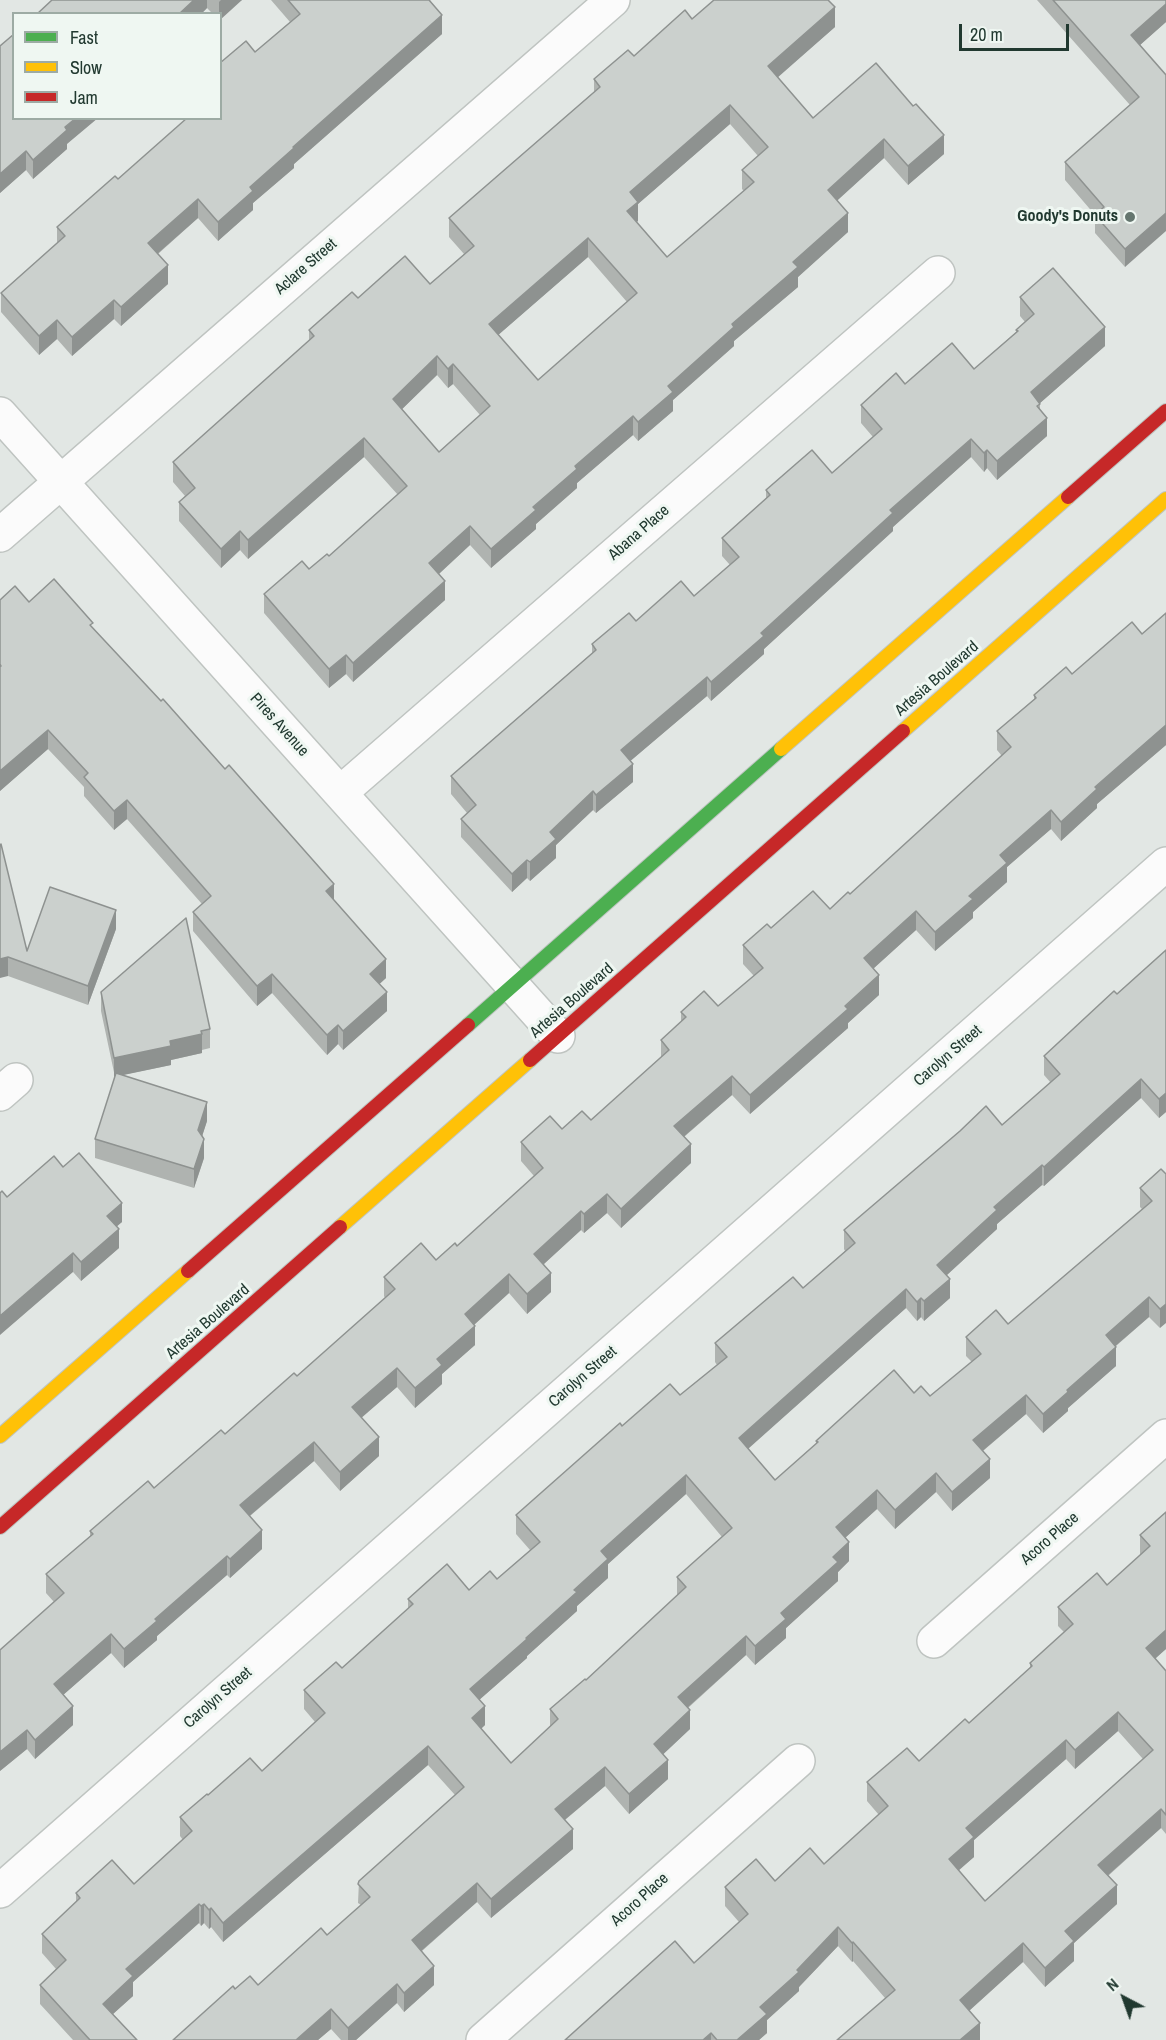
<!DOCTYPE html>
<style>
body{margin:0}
#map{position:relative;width:1166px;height:2040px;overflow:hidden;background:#e2e7e4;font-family:"Archivo Narrow",sans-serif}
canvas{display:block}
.legend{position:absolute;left:12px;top:12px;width:210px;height:108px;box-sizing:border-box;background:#eff7f2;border:2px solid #9daba4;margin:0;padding:8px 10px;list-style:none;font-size:18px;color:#213930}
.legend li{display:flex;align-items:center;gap:12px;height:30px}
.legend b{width:30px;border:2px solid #9daba4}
.north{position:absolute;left:1094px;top:1968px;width:60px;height:60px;-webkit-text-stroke:4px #eff7f2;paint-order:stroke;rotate:319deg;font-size:16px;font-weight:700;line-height:24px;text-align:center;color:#213930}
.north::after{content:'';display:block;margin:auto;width:21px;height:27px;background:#213930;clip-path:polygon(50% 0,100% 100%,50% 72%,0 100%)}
.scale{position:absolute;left:959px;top:24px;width:110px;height:27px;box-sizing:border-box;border:3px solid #213930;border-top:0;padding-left:8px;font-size:18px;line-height:21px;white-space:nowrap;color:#213930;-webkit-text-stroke:4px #eff7f2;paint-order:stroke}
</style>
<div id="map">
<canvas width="1166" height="2040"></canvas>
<ul class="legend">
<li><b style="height:8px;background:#4caf50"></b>Fast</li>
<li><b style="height:8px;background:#ffc107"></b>Slow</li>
<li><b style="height:8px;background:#c62828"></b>Jam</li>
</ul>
<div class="north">N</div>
<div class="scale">20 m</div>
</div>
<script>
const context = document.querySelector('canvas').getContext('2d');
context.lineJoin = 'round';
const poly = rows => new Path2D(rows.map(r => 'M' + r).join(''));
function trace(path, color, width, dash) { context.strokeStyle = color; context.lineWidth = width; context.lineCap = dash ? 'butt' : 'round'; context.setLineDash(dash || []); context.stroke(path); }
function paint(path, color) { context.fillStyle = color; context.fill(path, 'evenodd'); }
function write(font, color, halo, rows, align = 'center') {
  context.font = font + ' "Archivo Narrow",sans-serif'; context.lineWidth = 6; context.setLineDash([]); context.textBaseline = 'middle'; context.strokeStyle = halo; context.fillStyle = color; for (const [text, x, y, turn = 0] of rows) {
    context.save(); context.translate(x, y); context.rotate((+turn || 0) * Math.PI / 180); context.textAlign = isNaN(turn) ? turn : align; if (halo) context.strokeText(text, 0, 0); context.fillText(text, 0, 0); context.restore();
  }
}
const street = poly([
 [0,414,558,1036],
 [0,535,613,0],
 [340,793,938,273],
 [0,1094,16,1080],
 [934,1641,1166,1436],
 [0,1891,1166,864],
 [483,2040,798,1761]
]);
const fast = poly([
 [468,1025,781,749]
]);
const slow = poly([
 [903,731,1166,499],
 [781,749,1068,497],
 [340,1227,530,1060],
 [0,1436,188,1271]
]);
const jam = poly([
 [1068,497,1166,411],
 [530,1060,903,731],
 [188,1271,468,1025],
 [0,1527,340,1227]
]);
trace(street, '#bfc4c1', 36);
trace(fast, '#bec5c1', 16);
trace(slow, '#bec5c1', 16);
trace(jam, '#bec5c1', 16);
trace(street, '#fbfbfb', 33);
trace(fast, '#4caf50', 14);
trace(slow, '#ffc107', 14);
trace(jam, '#c62828', 14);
paint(poly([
 [52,0,242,0,220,14,213,14,207,8,201,14,37,14],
 [271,0,430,0,442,34,294,164,294,168,253,203,253,210,218,241,198,218,158,254,168,284,121,326,114,319,72,356,57,339,39,355,1,312,1,293,57,243,57,227,118,179,220,118,255,52,290,22],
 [1037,0,1166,0,1166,22,1140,45,1166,75,1125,267,1095,233,1095,215,1065,180,1065,162,1130,105],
 [692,19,835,27,777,77,813,118,944,154,908,185,884,158,837,200,848,232,798,277,798,287,734,341,734,346,673,400,673,411,638,441,633,435,577,483,577,488,536,524,536,529,491,568,470,545,439,574,445,600,353,682,346,674,329,688,264,613,264,594,309,569,329,556,398,495,364,457,248,559,240,550,221,568,179,521,179,502,185,496,173,482,173,462,309,341,309,330,358,298,430,284,464,254,449,237,449,218,594,92,594,79,634,56],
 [730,124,758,156,742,170,742,189,744,191,667,257,636,222,638,221,638,204],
 [588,257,627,302,538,380,498,335],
 [437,375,448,388,453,384,480,415,439,452,402,409],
 [0,46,67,144,67,149,33,179,26,170,0,193],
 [1020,297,1105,346,1040,403,1040,410,1047,436,997,480,987,468,984,472,971,457,893,527,893,531,764,649,764,654,711,701,707,696,630,761,633,782,596,813,593,810,556,845,556,858,530,881,527,878,512,892,461,837,461,819,467,813,451,794,451,776,592,653,592,644,636,621,694,596,730,565,722,556,722,538,766,498,766,490,832,473,873,437,861,423,861,405,905,384,974,369,1016,332,1016,330,1025,322,1020,316],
 [0,600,29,602,93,628,334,900,386,978,379,984,387,1011,343,1050,338,1044,327,1055,272,993,257,1006,193,931,193,912,202,904,127,819,114,830,84,796,84,787,48,749,0,791],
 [1166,613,1166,745,1097,804,1097,808,1061,841,1051,829,1007,867,1007,882,973,912,973,918,935,951,916,930,873,969,879,995,848,1023,848,1028,750,1114,732,1095,684,1137,691,1163,621,1228,607,1213,584,1233,581,1230,544,1264,551,1292,527,1314,509,1293,474,1325,475,1345,442,1374,442,1384,415,1408,397,1387,361,1417,379,1456,340,1491,314,1461,250,1516,262,1549,230,1578,227,1575,157,1636,157,1640,124,1668,111,1653,63,1695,73,1725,35,1759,27,1749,0,1771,54,1602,46,1593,46,1574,90,1536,90,1531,154,1488,225,1434,297,1376,385,1298,384,1296,384,1277,436,1260,457,1246,534,1176,521,1161,521,1142,591,1120,661,1058,661,1040,681,1022,681,1012,718,1006,754,976,743,964,743,945,771,928,830,909,850,894,1002,756,997,750,997,731,1034,699,1034,695,1142,634],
 [0,845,27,951,116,929,88,1005,8,976],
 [1166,950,1166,1112,1159,1118,1141,1098,1044,1186,1042,1185,997,1224,997,1229,946,1276,950,1298,924,1321,921,1317,917,1321,906,1308,748,1448,775,1480,816,1444,816,1441,914,1393,930,1396,972,1362,966,1356,966,1337,1008,1324,1142,1209,1140,1207,1140,1188,1161,1169,1160,1328,1149,1317,1116,1346,1116,1366,1068,1408,1068,1411,1043,1433,1026,1414,983,1451,990,1478,952,1511,936,1492,895,1529,877,1509,845,1538,849,1561,838,1572,838,1581,786,1628,786,1638,755,1665,746,1655,688,1708,690,1729,663,1754,668,1779,629,1814,605,1786,565,1820,573,1849,491,1918,477,1902,422,1951,434,1985,404,2012,397,2003,356,2040,341,2040,331,2029,318,2040,173,2040,235,1989,258,1985,327,1935,361,1905,358,1903,359,1881,455,1795,428,1765,223,1942,211,1927,209,1929,204,1923,201,1926,199,1923,133,1982,133,1996,113,2014,137,2040,73,2040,40,2004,40,1985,56,1969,42,1953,42,1934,76,1903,76,1893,134,1884,183,1840,180,1836,180,1817,208,1795,262,1771,315,1722,304,1709,304,1690,342,1668,408,1609,408,1599,469,1590,497,1579,530,1550,516,1534,516,1515,622,1426,680,1395,717,1365,715,1362,715,1343,803,1288,845,1251,844,1249,844,1230,1002,1125,1051,1083,1044,1075,1044,1056,1117,994],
 [686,1494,722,1537,677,1577,677,1596,586,1680,550,1709,550,1727,511,1763,481,1729,485,1725,479,1700,527,1658,527,1656,577,1611,577,1606,608,1578,608,1564],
 [101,992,210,1029,210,1048,202,1050,202,1053,171,1060,171,1065,122,1075,207,1121,202,1136,204,1158,194,1188,95,1158,95,1139,115,1077,101,1011],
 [63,1167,122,1222,116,1226,119,1248,81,1281,7,1197],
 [1166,1512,1166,1649,1155,1658,1166,1671,1166,1834,1161,1828,1108,1876,1117,1904,1074,1943,1074,1961,1045,1987,1023,1962,969,2011,980,2040,885,1998,853,1961,852,1962,838,1946,799,1987,799,1991,767,2020,767,2033,759,2040,565,2040,694,1963,739,1922,725,1906,725,1887,775,1881,824,1864,879,1815,867,1801,867,1782,919,1761,969,1723,1030,1668,1030,1663,1064,1632,1058,1626,1058,1607,1107,1585,1141,1555,1140,1554,1140,1535],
 [1118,1731,1143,1759,985,1901,958,1870,974,1857,974,1840,1066,1759,1075,1769]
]), '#afb3b0');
paint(poly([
 [194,0,207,0,207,8,201,14,179,14],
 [221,0,242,0,220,20,220,14,219,14,219,2],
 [1166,4,1166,22,1131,53,1131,35],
 [835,7,835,27,768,86,768,66],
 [442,15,442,34,294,164,294,168,253,203,253,210,218,241,218,222,250,187,293,147],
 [730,105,730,124,638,204,638,221,627,230,627,211,630,192],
 [76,118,98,118,67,144,67,149,33,179,33,160,65,127],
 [944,135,944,154,908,185,908,166],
 [884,139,884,158,828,209,828,190],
 [26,151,26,170,0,193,0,174],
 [198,199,198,218,148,262,148,243],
 [848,213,848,232,798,277,798,287,734,341,734,346,673,400,673,411,638,441,638,422,668,386,793,262],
 [1166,213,1166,231,1125,267,1125,249],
 [588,238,588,257,489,343,489,324],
 [168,265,168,284,121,326,121,307],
 [114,300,114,319,72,356,72,337],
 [57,320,57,339,39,355,39,336],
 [1105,327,1105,346,1031,411,1031,392],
 [437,356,437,375,393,418,393,399],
 [453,364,453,384,448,388,448,369],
 [633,416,633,435,577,483,577,488,536,524,536,529,491,568,491,549,575,466],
 [1047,418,1047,436,997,480,997,461],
 [364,438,364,457,248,559,248,540],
 [971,439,971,457,893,527,893,531,764,649,764,654,711,701,711,682,761,633,890,510],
 [987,450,987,468,984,472,984,453],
 [470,526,470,545,429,583,429,563],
 [240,531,240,550,221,568,221,549],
 [445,581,445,600,353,682,353,663],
 [346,655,346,674,329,688,329,669],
 [707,677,707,696,621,769,621,750],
 [1166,725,1166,745,1097,804,1097,808,1061,841,1061,822,1095,787],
 [48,730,48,749,0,791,0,771],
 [633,764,633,782,596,813,596,795],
 [593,791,593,810,556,845,556,858,530,881,530,862,550,832],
 [127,800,127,819,114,830,114,811],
 [1051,810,1051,829,1007,867,1007,882,973,912,973,918,935,951,935,932,969,896,1000,855],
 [527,860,527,878,512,892,512,874],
 [334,884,334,903,326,891],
 [116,910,116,929,88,1005,88,986],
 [916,911,916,930,864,977,864,958],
 [8,957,8,976,0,978,0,959],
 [386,959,386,978,370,993,370,974],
 [272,974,272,993,257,1006,257,986],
 [879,975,879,995,848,1023,848,1028,750,1114,750,1095],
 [387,992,387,1011,343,1050,343,1031],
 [338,1025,338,1044,327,1055,327,1035],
 [202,1034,202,1053,171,1060,171,1065,114,1077,114,1058,170,1041],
 [732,1076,732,1095,674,1145,674,1126],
 [1141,1079,1141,1098,1044,1186,1044,1167],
 [1166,1093,1166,1112,1159,1118,1159,1099],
 [207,1102,207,1121,198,1149,198,1130],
 [204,1139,204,1158,194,1188,194,1169],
 [691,1144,691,1163,621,1228,621,1209],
 [1042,1165,1042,1185,997,1224,997,1229,937,1284,937,1265,994,1207],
 [607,1194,607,1213,584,1233,584,1214],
 [122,1203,122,1222,107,1235,107,1216],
 [581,1211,581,1230,534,1273,534,1254],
 [119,1229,119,1248,81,1281,81,1262],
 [73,1253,73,1272,0,1335,0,1316],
 [551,1273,551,1292,527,1314,527,1294],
 [509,1274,509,1293,465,1333,465,1314],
 [950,1279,950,1298,924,1321,924,1301],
 [906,1289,906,1308,739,1457,739,1438],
 [1149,1297,1149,1317,1106,1354,1106,1335],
 [921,1298,921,1317,917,1321,917,1302],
 [1166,1304,1166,1323,1160,1328,1160,1309],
 [475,1326,475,1345,442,1374,442,1384,415,1408,415,1388,437,1359],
 [1116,1347,1116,1366,1068,1408,1068,1411,1043,1433,1043,1414,1067,1390],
 [397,1368,397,1387,352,1426,352,1407],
 [1026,1395,1026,1414,973,1459,973,1440],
 [379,1437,379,1456,340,1491,340,1472],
 [314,1442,314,1461,240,1524,240,1505],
 [990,1459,990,1478,952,1511,952,1492],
 [936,1473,936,1492,895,1529,895,1510],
 [686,1475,686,1494,608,1564,608,1578,577,1606,577,1611,527,1656,527,1658,470,1708,470,1689,526,1638,574,1590,601,1551],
 [877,1490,877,1509,836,1546,836,1527],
 [262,1530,262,1549,230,1578,230,1559],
 [849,1542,849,1561,838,1572,838,1581,786,1628,786,1638,755,1665,755,1646,781,1613,833,1557],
 [227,1556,227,1575,157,1636,157,1640,124,1668,124,1649,155,1619],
 [1166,1630,1166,1649,1146,1667,1146,1648],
 [111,1634,111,1653,54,1703,54,1684],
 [746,1636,746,1655,678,1716,678,1697],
 [73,1706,73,1725,35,1759,35,1740],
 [485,1706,485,1725,472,1737,472,1718],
 [690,1710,690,1729,654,1763,654,1744],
 [1118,1712,1118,1731,1075,1769,1075,1750],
 [27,1730,27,1749,0,1771,0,1752],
 [1066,1740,1066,1759,974,1840,974,1857,949,1879,949,1859,966,1828],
 [428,1746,428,1765,223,1942,223,1923],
 [668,1760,668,1779,629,1814,629,1794],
 [605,1767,605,1786,555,1828,555,1809],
 [1161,1809,1161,1828,1098,1884,1098,1865],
 [573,1829,573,1849,491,1918,491,1899],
 [477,1883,477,1902,412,1959,412,1940],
 [1117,1885,1117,1904,1074,1943,1074,1961,1045,1987,1045,1968,1065,1931],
 [199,1904,199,1923,133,1982,133,1996,103,2023,103,2004,126,1969],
 [204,1904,204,1923,201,1926,201,1906],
 [211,1908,211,1927,209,1929,209,1910],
 [838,1927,838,1946,799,1987,799,1991,767,2020,767,2033,759,2040,737,2040,760,2007,797,1970],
 [853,1942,853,1961,852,1962,852,1943],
 [1023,1943,1023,1962,960,2019,960,2000],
 [434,1966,434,1985,404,2012,404,1993],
 [397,1984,397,2003,356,2040,348,2040,348,2028],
 [331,2009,331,2029,318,2040,296,2040],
 [980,2023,980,2040,960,2040],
 [711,2033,711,2040,703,2040]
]), '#8e9290');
const building = poly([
 [52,0,194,0,179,14,37,14,52,0],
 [288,0,429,0,442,15,293,147,294,148,250,187,253,191,218,222,198,199,148,243,168,265,121,307,114,300,72,337,57,320,39,336,1,293,65,236,57,227,115,176,118,179,187,118,220,118,220,63,246,41,255,52,300,14,288,0],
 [714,0,828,0,835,7,768,66,813,118,876,63,913,106,916,104,944,135,908,166,884,139,828,190,848,213,793,262,798,267,732,324,734,327,668,386,673,392,638,422,633,416,575,466,577,469,533,507,536,510,491,549,470,526,429,563,445,581,353,663,346,655,329,669,264,594,302,561,309,569,327,554,329,556,407,486,364,438,248,540,240,531,221,549,179,502,195,488,173,462,314,336,309,330,352,292,358,298,405,256,430,284,474,246,449,218,600,87,594,79,628,50,634,56,685,10,692,19,714,0],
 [730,105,768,147,742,170,754,182,667,257,627,211,638,202,630,192,730,105],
 [588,238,637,293,538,380,489,324,588,238],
 [437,356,448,369,453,364,490,406,439,452,393,399,437,356],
 [1053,0,1166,0,1166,4,1131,35,1166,75,1166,213,1125,249,1095,215,1104,207,1065,162,1139,97,1053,0],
 [14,34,14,118,76,118,65,127,67,130,33,160,26,151,0,174,0,46,14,34],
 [1053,268,1105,327,1031,392,1040,404,1037,406,1047,418,997,461,987,450,984,453,971,439,890,510,893,513,761,633,764,636,711,682,707,677,621,750,633,764,596,795,593,791,550,832,556,839,530,862,527,860,512,874,461,819,476,805,451,776,596,650,592,644,629,613,636,621,681,581,694,596,739,557,722,538,770,495,766,490,812,450,832,473,882,429,861,405,896,373,905,384,952,343,974,369,1018,331,1016,330,1034,314,1020,297,1053,268],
 [54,579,93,623,90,625,161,701,163,699,225,769,229,765,334,884,326,891,386,959,370,974,387,992,343,1031,338,1025,327,1035,272,974,257,986,193,912,211,896,127,800,114,811,84,777,88,773,48,730,0,771,0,667,1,666,0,664,0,600,15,586,29,602,54,579],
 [1166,613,1166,725,1095,787,1097,789,1061,822,1051,810,1000,855,1007,863,969,896,973,899,935,932,916,911,864,958,879,975,845,1006,848,1009,750,1095,732,1076,674,1126,691,1144,621,1209,607,1194,584,1214,581,1211,534,1254,551,1273,527,1294,509,1274,465,1314,475,1326,437,1359,442,1365,415,1388,397,1368,352,1407,379,1437,340,1472,314,1442,240,1505,262,1530,230,1559,227,1556,155,1619,157,1621,124,1649,111,1634,54,1684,73,1706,35,1740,27,1730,0,1752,0,1650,64,1593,46,1574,93,1534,90,1531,148,1481,154,1488,221,1430,225,1434,294,1373,297,1376,395,1289,384,1277,421,1243,436,1260,455,1243,457,1246,543,1168,521,1142,550,1116,562,1129,582,1111,591,1120,669,1050,661,1040,686,1017,681,1012,704,991,718,1006,763,968,743,945,767,924,771,928,813,891,830,909,848,892,850,894,1011,747,997,731,1036,698,1034,695,1066,667,1072,674,1132,622,1142,634,1166,613],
 [1,844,27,951,50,887,116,910,88,986,8,957,0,959,0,845,1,844],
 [186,918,210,1029,201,1031,202,1034,170,1041,171,1046,114,1058,101,992,186,918],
 [1166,950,1166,1093,1159,1099,1141,1079,1044,1167,1042,1165,994,1207,997,1210,937,1265,950,1279,924,1301,921,1298,917,1302,906,1289,739,1438,775,1480,818,1442,816,1441,894,1370,914,1393,921,1386,930,1396,981,1354,966,1337,996,1310,1008,1324,1152,1201,1140,1188,1161,1169,1166,1174,1166,1304,1160,1309,1149,1297,1106,1335,1116,1347,1067,1390,1068,1392,1043,1414,1026,1395,973,1440,990,1459,952,1492,936,1473,895,1510,877,1490,836,1527,849,1542,833,1557,838,1562,781,1613,786,1619,755,1646,746,1636,678,1697,690,1710,654,1744,668,1760,629,1794,605,1767,555,1809,573,1829,491,1899,477,1883,412,1940,434,1966,404,1993,397,1984,348,2028,331,2009,296,2040,173,2040,233,1986,235,1989,250,1976,258,1985,321,1928,327,1935,370,1897,358,1884,359,1881,464,1787,428,1746,223,1923,211,1908,209,1910,204,1904,201,1906,199,1904,126,1969,133,1976,103,2004,137,2040,90,2040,40,1985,66,1960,42,1934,80,1898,76,1893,112,1860,134,1884,192,1831,180,1817,207,1794,208,1795,250,1758,262,1771,325,1713,304,1690,336,1662,342,1668,413,1604,408,1599,447,1564,469,1590,490,1571,497,1579,540,1542,516,1515,620,1423,622,1426,670,1384,680,1395,727,1357,715,1343,793,1277,803,1288,855,1243,844,1230,960,1131,986,1106,1002,1125,1060,1074,1044,1056,1114,991,1117,994,1166,950],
 [686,1475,732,1528,677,1577,686,1587,586,1680,585,1679,550,1709,558,1719,511,1763,472,1718,485,1706,470,1689,527,1639,526,1638,577,1592,574,1590,608,1559,601,1551,686,1475],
 [116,1073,207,1102,198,1130,204,1139,194,1169,95,1139,116,1073],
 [79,1153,122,1203,107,1216,119,1229,81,1262,73,1253,0,1316,0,1193,2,1191,7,1197,54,1156,63,1167,79,1153],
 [1166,1512,1166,1630,1146,1648,1166,1671,1166,1815,1161,1809,1098,1865,1117,1885,1065,1931,1074,1941,1045,1968,1023,1943,960,2000,980,2023,960,2040,837,2040,895,1990,853,1942,852,1943,838,1927,797,1970,799,1972,760,2007,767,2014,737,2040,717,2040,711,2033,703,2040,565,2040,675,1941,694,1963,748,1914,725,1887,756,1859,775,1881,810,1848,824,1864,888,1806,867,1782,907,1748,919,1761,965,1719,969,1723,1032,1666,1030,1663,1073,1624,1058,1607,1097,1573,1107,1585,1150,1546,1140,1535,1166,1512],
 [1118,1712,1153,1750,985,1901,949,1859,974,1837,966,1828,1066,1740,1075,1750,1118,1712]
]);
paint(building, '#cbd0cd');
trace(building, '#8e9290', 1.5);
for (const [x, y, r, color] of [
 [1130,217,6,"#65766f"]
]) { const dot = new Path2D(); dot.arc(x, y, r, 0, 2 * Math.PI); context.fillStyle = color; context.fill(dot); trace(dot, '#eff7f2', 2); }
write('bold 16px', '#213930', '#eff7f2', [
 ["Goody's Donuts",1118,217]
], 'right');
write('16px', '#213930', '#eff7f2', [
 ["Aclare Street",306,267,-41],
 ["Abana Place",639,533,-41],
 ["Artesia Boulevard",937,679,-41],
 ["Pires Avenue",279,725,48],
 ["Artesia Boulevard",572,1001,-41],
 ["Carolyn Street",948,1056,-41],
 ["Artesia Boulevard",208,1322,-41],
 ["Carolyn Street",583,1377,-41],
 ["Acoro Place",1050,1539,-41],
 ["Carolyn Street",218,1698,-41],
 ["Acoro Place",640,1900,-42]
]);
</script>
